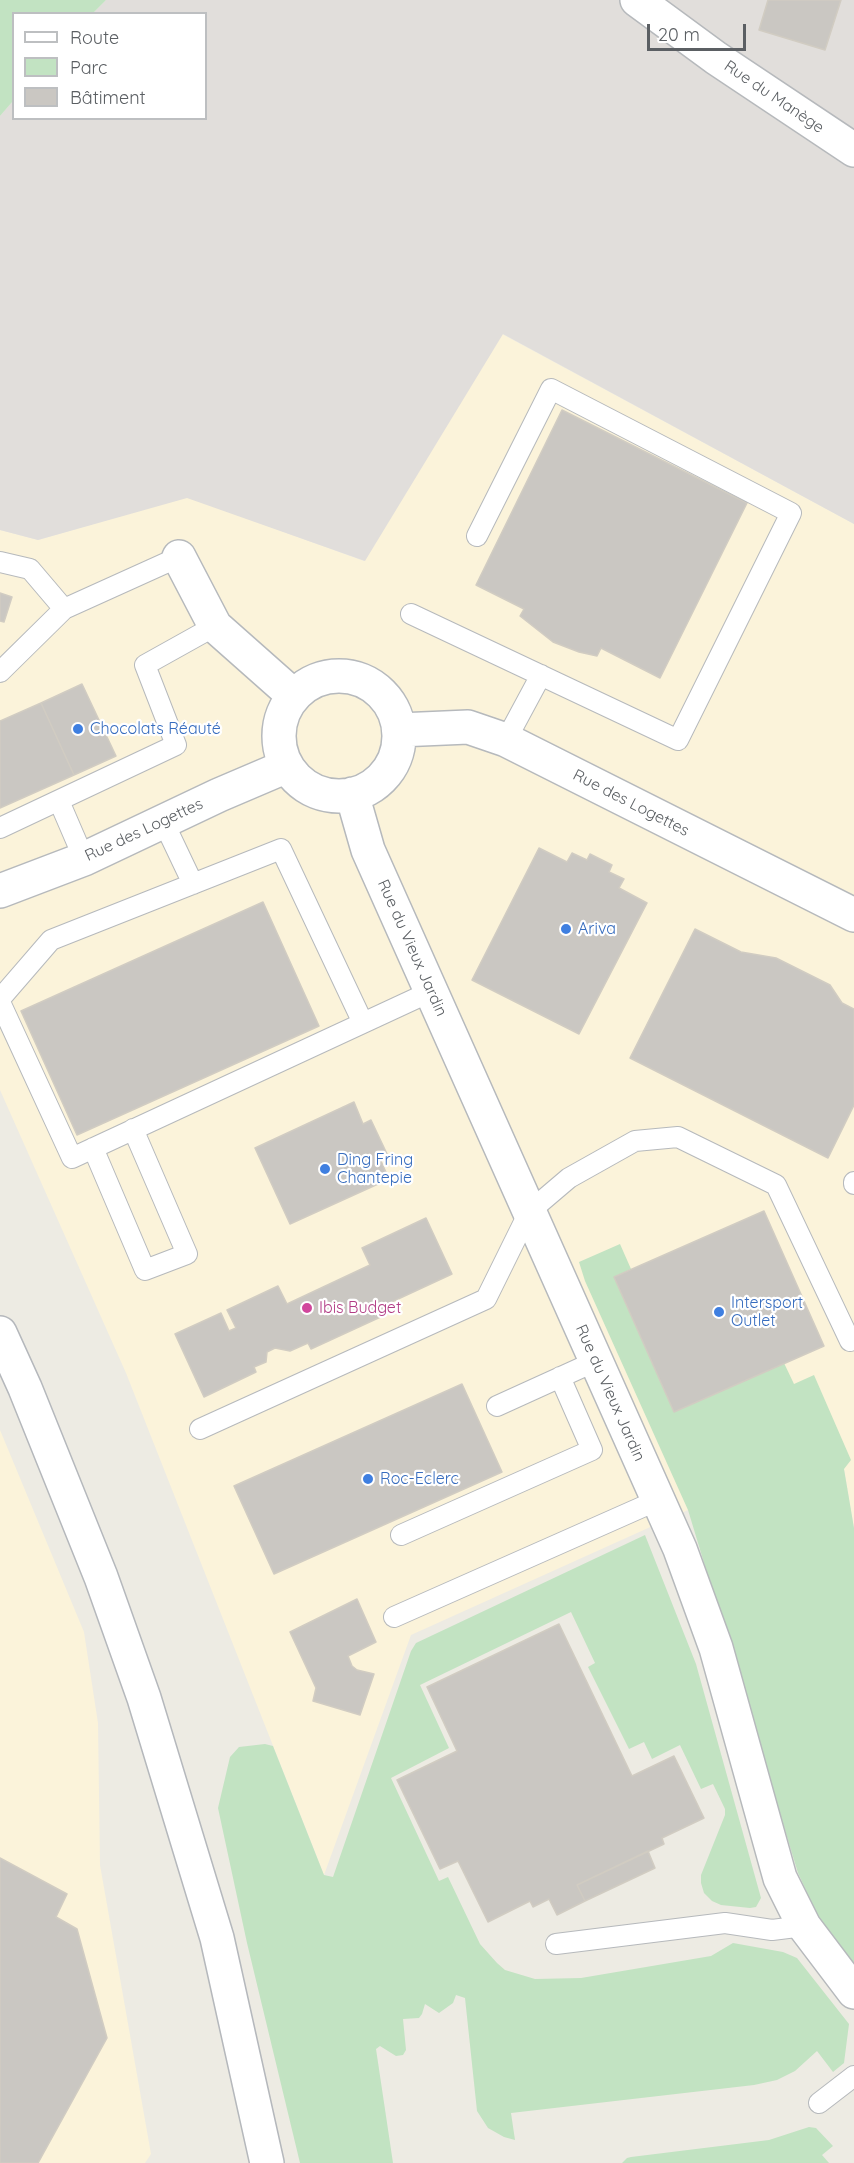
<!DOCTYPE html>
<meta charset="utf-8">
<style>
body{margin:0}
#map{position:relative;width:854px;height:2163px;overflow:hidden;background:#edebe3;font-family:Quicksand,sans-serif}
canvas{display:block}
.legend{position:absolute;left:12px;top:12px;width:195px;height:108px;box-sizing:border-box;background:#fff;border:2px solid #bdbfc1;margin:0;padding:8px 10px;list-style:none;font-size:18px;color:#5b5f63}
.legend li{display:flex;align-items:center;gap:12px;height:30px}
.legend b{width:30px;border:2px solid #bdbfc1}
.scale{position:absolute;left:647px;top:24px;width:99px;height:27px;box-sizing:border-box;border:3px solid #5b5f63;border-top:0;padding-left:8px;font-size:18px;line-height:21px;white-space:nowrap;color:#5b5f63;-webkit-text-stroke:4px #fff;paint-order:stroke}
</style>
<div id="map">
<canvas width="854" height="2163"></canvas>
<ul class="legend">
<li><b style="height:8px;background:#fff"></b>Route</li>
<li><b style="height:16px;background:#c2e3c2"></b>Parc</li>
<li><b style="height:16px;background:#cac7c2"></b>Bâtiment</li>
</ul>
<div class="scale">20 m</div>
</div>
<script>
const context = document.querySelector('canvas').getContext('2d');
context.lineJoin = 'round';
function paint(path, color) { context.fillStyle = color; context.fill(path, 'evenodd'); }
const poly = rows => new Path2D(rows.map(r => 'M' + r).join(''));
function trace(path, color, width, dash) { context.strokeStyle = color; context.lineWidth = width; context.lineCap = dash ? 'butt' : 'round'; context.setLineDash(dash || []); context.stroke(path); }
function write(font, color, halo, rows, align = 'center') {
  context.font = font + ' Quicksand,sans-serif'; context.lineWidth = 4.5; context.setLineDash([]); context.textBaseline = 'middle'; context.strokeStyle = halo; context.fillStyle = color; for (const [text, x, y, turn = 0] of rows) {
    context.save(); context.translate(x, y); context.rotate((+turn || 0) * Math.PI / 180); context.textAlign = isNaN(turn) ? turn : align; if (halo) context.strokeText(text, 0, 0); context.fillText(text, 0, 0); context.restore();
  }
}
paint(poly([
 [502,334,854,524,854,1528,844,1469,688,1510,411,1635,324,1875,126,1373,0,1090,0,530,38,540,187,497,364,561],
 [0,1430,84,1632,98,1723,100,1865,151,2154,145,2163,0,2163]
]), '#fbf3da');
paint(poly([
 [106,0,854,0,854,524,503,334,365,561,187,498,38,540,0,530,0,116,13,101,14,118,206,118,206,14,93,13]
]), '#e1dedb');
paint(poly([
 [0,0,106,0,93,13,14,14,13,101,0,116],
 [620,1244,631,1269,614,1277,674,1412,784,1363,794,1384,814,1375,851,1460,844,1469,854,1528,854,1974,833,1949,798,1873,688,1510,585,1281,579,1262],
 [645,1535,696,1664,761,1898,756,1907,750,1908,721,1905,712,1901,704,1893,701,1883,701,1875,725,1815,725,1809,713,1784,701,1789,680,1745,652,1759,644,1742,629,1749,588,1667,595,1663,571,1612,420,1685,449,1748,391,1778,439,1881,448,1877,480,1944,497,1963,505,1970,535,1979,581,1978,711,1956,733,1943,783,1952,797,1958,849,2024,844,2063,833,2072,817,2051,795,2071,777,2080,754,2085,511,2113,515,2140,504,2137,488,2128,477,2111,465,1998,456,1995,453,2003,439,2013,425,2004,422,2014,419,2018,403,2019,406,2050,403,2055,396,2056,380,2046,376,2049,393,2163,300,2163,247,1943,218,1808,230,1757,239,1747,265,1744,273,1746,324,1875,333,1877,411,1651,416,1643],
 [809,2127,816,2128,833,2146,822,2155,829,2163,622,2163,627,2158,631,2157,769,2140]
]), '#c2e3c2');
const building = poly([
 [768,0,841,0,825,50,759,30,768,0],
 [562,410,747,503,660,678,601,648,597,656,579,652,553,642,520,616,524,609,476,585,562,410],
 [0,593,12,597,4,622,0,621,0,593],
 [82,684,116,756,74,775,41,703,82,684],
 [41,703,74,775,0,808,0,721,41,703],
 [539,848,567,862,572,853,587,860,590,854,612,865,609,872,624,879,619,888,647,903,579,1034,472,980,539,848],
 [263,902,319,1026,77,1135,21,1011,263,902],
 [695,929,741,952,776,958,830,985,842,1003,854,1009,854,1105,828,1158,630,1058,695,929],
 [354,1102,363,1124,371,1120,388,1156,380,1159,389,1179,290,1224,255,1148,354,1102],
 [764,1211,824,1346,674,1412,614,1277,764,1211],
 [426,1218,452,1274,383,1306,387,1314,311,1349,308,1343,290,1351,275,1348,267,1352,266,1362,254,1367,256,1372,204,1397,175,1334,221,1313,229,1331,236,1328,227,1310,278,1286,287,1304,370,1265,362,1248,426,1218],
 [462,1384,502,1472,274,1574,234,1486,462,1384],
 [357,1599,376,1642,348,1656,352,1666,357,1670,374,1674,360,1715,313,1701,316,1688,290,1632,357,1599],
 [559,1624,632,1776,674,1756,704,1818,662,1838,664,1844,577,1885,585,1901,557,1915,549,1899,533,1907,530,1901,488,1922,458,1861,440,1869,397,1780,457,1751,427,1687,559,1624],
 [648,1851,655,1868,585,1901,577,1885,648,1851],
 [0,1858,67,1894,56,1917,77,1929,107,2038,38,2163,0,2163,0,1858]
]);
paint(building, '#cac7c2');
trace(building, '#d1ccc2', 1.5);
const service = poly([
 [0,562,30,569,64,609,179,557],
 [411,614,678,740,791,513,551,389,477,536],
 [0,672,64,609],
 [506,740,541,675],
 [59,801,84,859],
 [164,823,193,884],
 [0,828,176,745,145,665,215,626],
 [0,999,51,940,281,849,363,1023],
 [0,1002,72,1158,432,991],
 [93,1148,145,1270,187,1254,133,1129],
 [854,1182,854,1184],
 [497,1406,596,1361],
 [200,1429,486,1299,529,1212,569,1178,635,1141,678,1137,776,1185,850,1341,854,1339],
 [401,1535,592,1450,560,1377],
 [394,1617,658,1500],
 [556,1944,725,1923,772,1930,804,1926],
 [819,2103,854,2076]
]);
const minor = poly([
 [637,0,716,58,854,150],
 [179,557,215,626,294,696],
 '279 736a60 60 0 1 1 120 0a60 60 0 1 1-120 0Z',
 [399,730,468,727,506,740,854,915],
 [352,794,368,850,680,1549,716,1648,780,1878,804,1926,854,1992],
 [0,891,84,859,219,795,287,766]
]);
const secondary = poly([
 [0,1333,25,1388,101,1577,144,1698,217,1938,267,2163]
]);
trace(service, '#b6b9bc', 22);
trace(minor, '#b6b9bc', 36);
trace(secondary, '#b5b8bc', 36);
trace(service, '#fff', 20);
trace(minor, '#fff', 33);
trace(secondary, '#fff', 33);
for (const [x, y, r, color] of [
 [78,729,6,"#3f7fe0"],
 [566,929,6,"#3f7fe0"],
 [325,1169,6,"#3f7fe0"],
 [307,1308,6,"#d1479c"],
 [719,1312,6,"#3f7fe0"],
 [368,1479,6,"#3f7fe0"]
]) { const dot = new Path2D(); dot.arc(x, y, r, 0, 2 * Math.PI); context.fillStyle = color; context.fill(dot); trace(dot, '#fff', 2); }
write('16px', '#5b5f63', '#fff', [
 ["Rue du Manège",774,97,34],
 ["Rue des Logettes",631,803,27],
 ["Rue des Logettes",144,830,-25],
 ["Rue du Vieux Jardin",412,948,66],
 ["Rue du Vieux Jardin",610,1393,66]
]);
write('16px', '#366cbe', '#fff', [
 ["Chocolats Réauté",90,729],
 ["Ariva",578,929],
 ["Ding Fring",337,1160],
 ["Chantepie",337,1178],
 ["Intersport",731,1303],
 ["Outlet",731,1321],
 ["Roc-Eclerc",380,1479]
], 'left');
write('16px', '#b23c85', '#fff', [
 ["Ibis Budget",319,1308]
], 'left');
</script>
